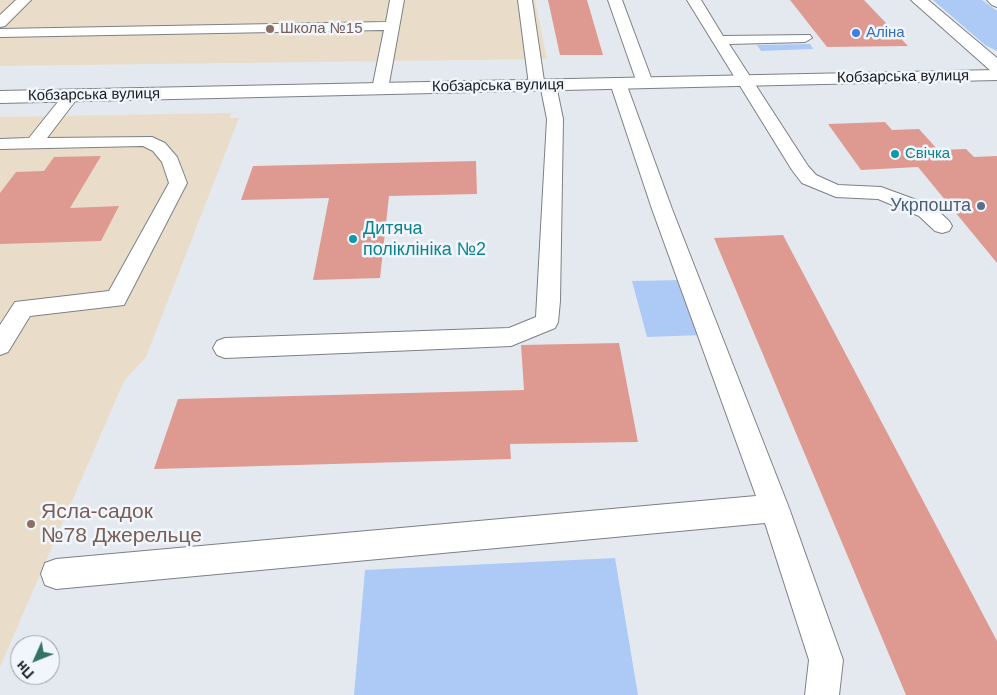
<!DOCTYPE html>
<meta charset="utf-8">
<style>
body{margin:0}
#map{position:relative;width:997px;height:695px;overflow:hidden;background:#e4e9ef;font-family:Arial,sans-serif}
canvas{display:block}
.north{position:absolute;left:10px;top:635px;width:50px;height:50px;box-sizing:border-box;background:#f1f6fc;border:1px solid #9b9fa3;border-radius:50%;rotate:226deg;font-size:14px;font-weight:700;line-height:20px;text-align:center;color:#1b1c1e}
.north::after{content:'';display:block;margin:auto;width:18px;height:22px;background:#327363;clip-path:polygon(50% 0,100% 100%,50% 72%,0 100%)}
</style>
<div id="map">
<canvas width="997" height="695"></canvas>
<div class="north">Пн</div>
</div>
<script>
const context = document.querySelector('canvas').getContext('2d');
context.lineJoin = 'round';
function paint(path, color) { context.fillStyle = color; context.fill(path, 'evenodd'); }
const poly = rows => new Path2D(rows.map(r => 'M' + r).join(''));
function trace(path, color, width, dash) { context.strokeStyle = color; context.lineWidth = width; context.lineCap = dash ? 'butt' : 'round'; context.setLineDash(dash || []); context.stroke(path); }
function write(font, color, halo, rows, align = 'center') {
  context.font = font + ' Arial,sans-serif'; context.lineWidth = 5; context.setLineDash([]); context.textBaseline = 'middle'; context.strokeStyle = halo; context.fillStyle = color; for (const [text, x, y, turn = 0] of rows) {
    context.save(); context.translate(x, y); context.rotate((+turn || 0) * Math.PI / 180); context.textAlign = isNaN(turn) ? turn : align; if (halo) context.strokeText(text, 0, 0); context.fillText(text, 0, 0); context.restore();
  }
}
paint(poly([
 [0,0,535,0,547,59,0,66],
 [231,113,230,118,239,118,146,357,124,381,0,667,0,117]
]), '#e9ddc9');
paint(poly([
 [933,0,982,0,997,11,997,51,985,45],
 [810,44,813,49,761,51,757,45],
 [683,280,702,335,647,337,632,281],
 [615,558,638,695,354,695,365,570]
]), '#accaf5');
paint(poly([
 [548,0,587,0,603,55,560,55],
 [790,0,864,0,908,46,827,47],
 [885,122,892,130,919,129,938,150,966,149,974,157,997,156,997,263,918,167,861,170,828,124],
 [101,156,70,208,119,206,101,241,0,244,0,193,16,172,44,171,54,157],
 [476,161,477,194,389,196,380,278,313,280,329,198,241,200,253,166],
 [783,235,997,641,997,695,906,695,714,238],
 [619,343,638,442,510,444,511,459,154,469,178,399,524,390,521,345]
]), '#de9a91');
const service = poly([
 [16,0,31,0,5,26,0,27,0,15,16,0],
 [390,0,404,0,388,89,380,94,372,89,384,30,0,37,0,29,386,22,390,0],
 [518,0,532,0,544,81,554,82,556,85,563,119,560,301,558,322,555,328,511,346,225,358,217,355,213,348,217,341,225,338,509,328,536,317,547,119,541,89,531,88,529,85,518,0],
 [608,0,622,0,653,83,651,86,639,86,637,83,608,0],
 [687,0,701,0,723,36,810,35,812,38,805,42,729,44,808,166,816,175,838,185,881,187,933,206,949,221,952,226,949,231,942,233,935,231,919,216,878,199,836,197,802,183,792,170,687,0],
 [618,78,626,83,672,209,789,508,843,660,839,695,805,695,809,660,765,523,56,589,45,585,41,574,45,563,56,559,756,496,652,209,610,83,618,78],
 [71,91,79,96,47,138,152,137,165,143,177,157,187,183,124,305,30,316,8,352,0,355,0,325,15,302,109,291,169,183,162,162,153,151,143,146,0,149,0,139,29,138,65,93,71,91]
]);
const minor = poly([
 [997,70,997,80,0,103,0,91,997,70]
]);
const secondary = poly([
 [911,0,928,0,997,58,997,72,991,71,911,0],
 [987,0,997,0,997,7,992,5,987,0]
]);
trace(service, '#7c8085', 2);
trace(minor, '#7c8085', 2);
trace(secondary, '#7c8085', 2);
paint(service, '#fff');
paint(minor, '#fff');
paint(secondary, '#fff');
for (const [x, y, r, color] of [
 [270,29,5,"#8d6e63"],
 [856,33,5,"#3f7fe0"],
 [895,154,5,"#0f9aa8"],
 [981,206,5,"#5c6f8a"],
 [353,239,5,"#0f9aa8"],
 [31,524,5,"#8d6e63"]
]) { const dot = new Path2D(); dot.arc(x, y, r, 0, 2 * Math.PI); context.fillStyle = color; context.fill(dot); trace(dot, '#f1f6fc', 2); }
write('15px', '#785e54', '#f1f6fc', [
 ["Школа №15",280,29]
], 'left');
write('15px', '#366cbe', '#f1f6fc', [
 ["Аліна",866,33]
], 'left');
write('15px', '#1b1c1e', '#f1f6fc', [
 ["Кобзарська вулиця",903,77,-1],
 ["Кобзарська вулиця",498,86,-1],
 ["Кобзарська вулиця",94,95,-1]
]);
write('15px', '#0d838f', '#f1f6fc', [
 ["Свічка",905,154]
], 'left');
write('18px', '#4e5e75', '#f1f6fc', [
 ["Укрпошта",971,206]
], 'right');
write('18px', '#0d838f', '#f1f6fc', [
 ["Дитяча",363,229],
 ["поліклініка №2",363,250]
], 'left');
write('21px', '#785e54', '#f1f6fc', [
 ["Ясла-садок",41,512],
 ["№78 Джерельце",41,536]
], 'left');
</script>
